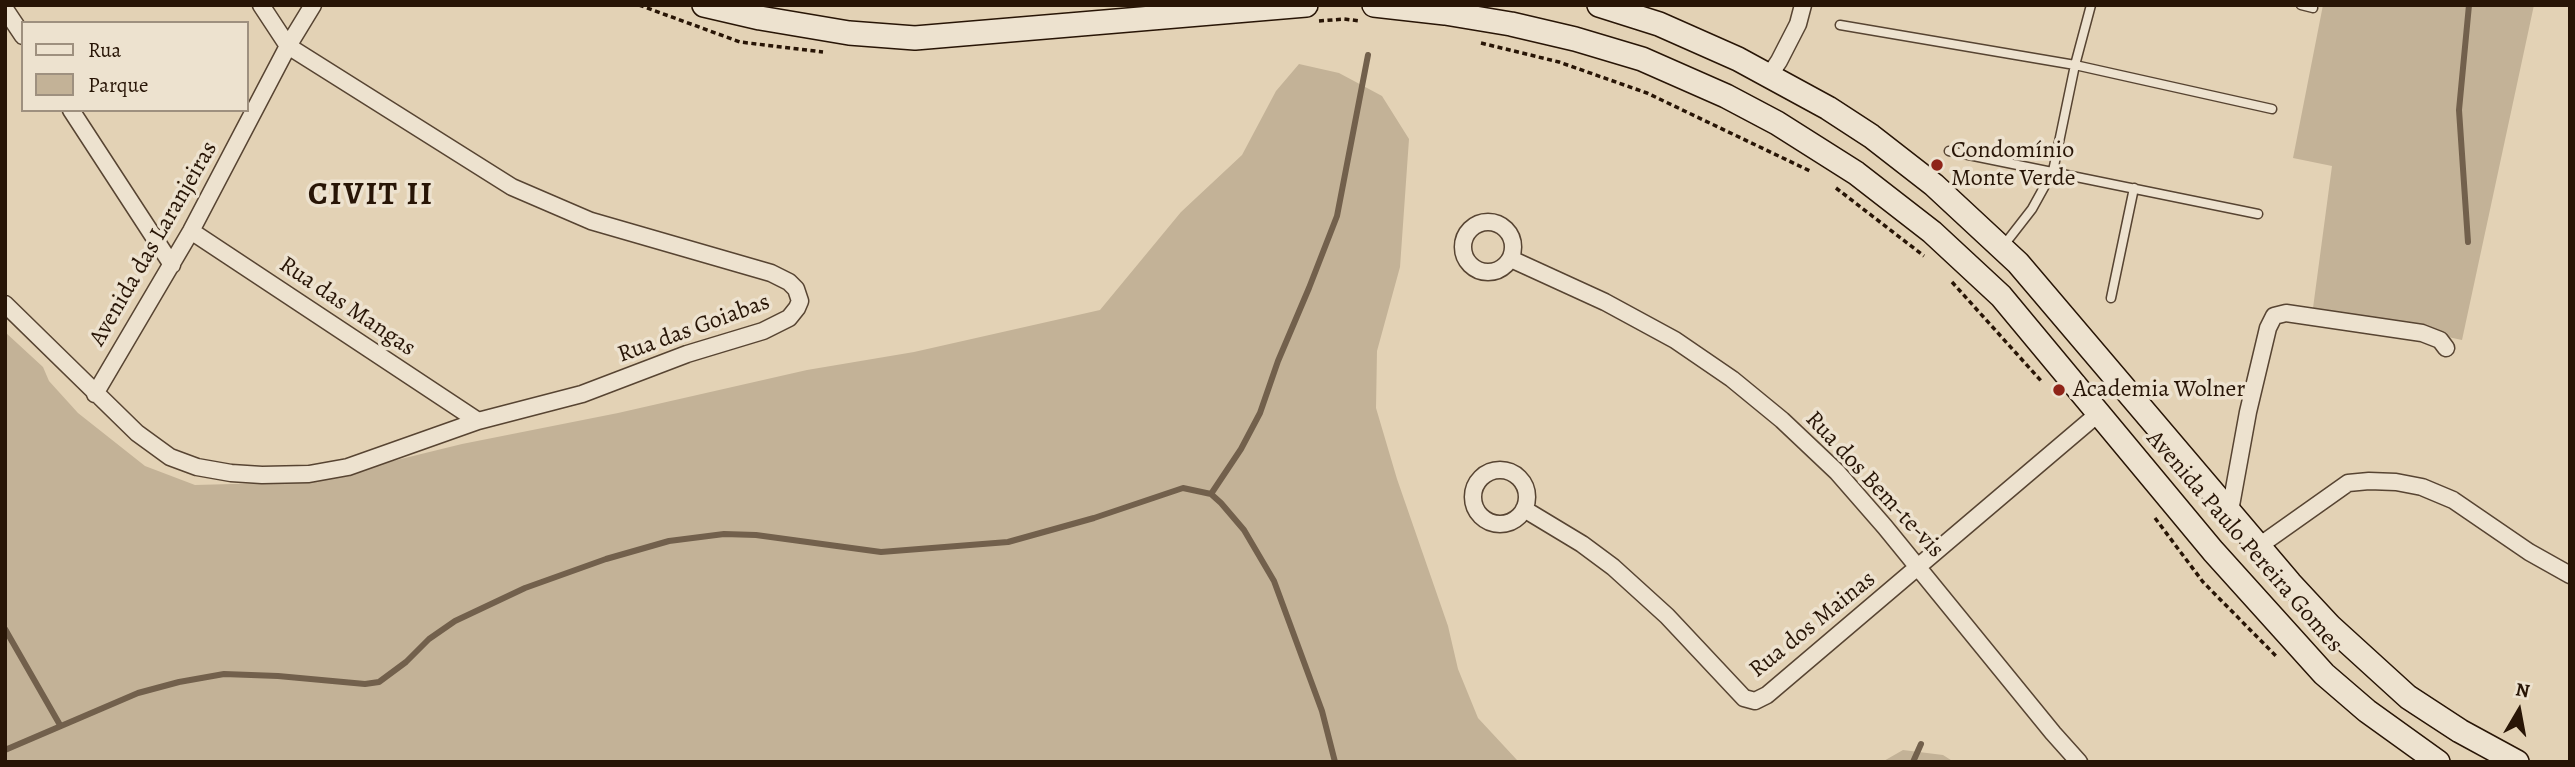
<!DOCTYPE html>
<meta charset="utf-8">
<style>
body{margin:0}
#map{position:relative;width:2575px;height:767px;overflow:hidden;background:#e3d2b5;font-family:Alegreya,serif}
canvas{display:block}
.frame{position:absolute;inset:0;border:7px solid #281506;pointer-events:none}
.legend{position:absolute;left:21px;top:21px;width:228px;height:91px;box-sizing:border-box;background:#ede2cf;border:2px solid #9e907f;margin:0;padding:9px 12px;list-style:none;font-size:21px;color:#281506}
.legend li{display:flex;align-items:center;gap:14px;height:35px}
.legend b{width:35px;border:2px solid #9e907f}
.north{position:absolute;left:2484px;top:676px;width:70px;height:70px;-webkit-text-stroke:5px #ede2cf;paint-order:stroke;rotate:10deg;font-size:19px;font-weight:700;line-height:28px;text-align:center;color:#281506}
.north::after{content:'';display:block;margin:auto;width:24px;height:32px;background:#281506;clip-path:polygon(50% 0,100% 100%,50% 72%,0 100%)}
</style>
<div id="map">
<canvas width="2575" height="767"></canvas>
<div class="frame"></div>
<ul class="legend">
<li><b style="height:9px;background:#ede2cf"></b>Rua</li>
<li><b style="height:19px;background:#c3b297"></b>Parque</li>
</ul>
<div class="north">N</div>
</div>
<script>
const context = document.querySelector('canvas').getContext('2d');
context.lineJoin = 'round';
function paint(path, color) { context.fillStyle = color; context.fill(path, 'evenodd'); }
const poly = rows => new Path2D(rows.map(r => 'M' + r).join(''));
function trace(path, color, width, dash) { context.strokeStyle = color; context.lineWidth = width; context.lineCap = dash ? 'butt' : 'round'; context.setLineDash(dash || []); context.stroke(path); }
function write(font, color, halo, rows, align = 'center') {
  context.font = font + ' Alegreya,serif'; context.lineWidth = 7; context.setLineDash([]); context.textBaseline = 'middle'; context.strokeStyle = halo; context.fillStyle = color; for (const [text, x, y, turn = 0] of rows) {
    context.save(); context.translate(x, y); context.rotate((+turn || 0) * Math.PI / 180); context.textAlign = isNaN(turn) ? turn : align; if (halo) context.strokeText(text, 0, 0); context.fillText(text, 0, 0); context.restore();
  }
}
paint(poly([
 [2323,5,2534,5,2462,340,2313,308,2332,166,2293,158],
 [1299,64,1339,73,1382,96,1409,139,1400,267,1377,351,1376,408,1397,479,1448,626,1458,669,1478,718,1517,760,1523,762,5,762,5,332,43,367,49,381,78,413,145,466,195,485,307,482,462,444,618,413,807,370,914,352,1100,310,1181,212,1242,155,1276,91],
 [1903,750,1943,755,1954,762,1882,762]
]), '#c3b297');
trace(poly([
 [2468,242,2459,110,2469,5],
 [1211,494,1241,449,1260,413,1278,361,1309,288,1337,216,1368,55],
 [5,629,60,725],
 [5,750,138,693,179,682,224,674,278,676,365,684,379,682,406,662,429,639,455,621,525,588,606,559,669,541,724,534,756,535,881,552,1008,542,1094,518,1183,488,1211,494,1221,503,1244,530,1274,581,1322,711,1335,762],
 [1913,762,1921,744]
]), '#72604c', 6);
const lane = poly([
 [2301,5,2313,8],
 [1840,25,2075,65,2272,109],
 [1949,151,2258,214],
 [2004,245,2032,209,2053,171,2075,65,2091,5],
 [2111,298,2134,188]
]);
const street = poly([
 [5,9,23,36],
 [1769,76,1779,61,1798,24,1803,5],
 [71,110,172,265],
 '1463 247a25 25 0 1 1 50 0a25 25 0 1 1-50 0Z',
 [191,231,478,421],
 [1511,259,1605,302,1675,340,1732,379,1782,420,1837,472,1885,527,2053,733,2079,762],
 [5,304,137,433,170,457,197,467,231,473,262,475,309,474,348,467,478,421,582,394,687,354,763,331,789,318,797,308,800,301,796,289,789,282,771,273,591,221,512,187,288,46,261,5],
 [95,394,191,231,288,46,313,5],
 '1473 497a27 27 0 1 1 54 0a27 27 0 1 1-54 0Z',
 [1524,509,1582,544,1613,567,1667,616,1744,698,1755,701,1767,695,2099,413],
 [2230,511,2248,412,2268,328,2274,316,2286,313,2422,333,2440,340,2446,348],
 [2259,546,2348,483,2369,481,2396,482,2422,487,2453,500,2529,552,2570,575]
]);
const secondary = poly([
 [704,5,760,18,849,33,915,38,1306,5],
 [1374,5,1445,13,1511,24,1575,39,1642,59,1726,96,1777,123,1856,173,1932,232,2001,296,2213,551,2324,674,2367,711,2438,762],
 [1599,5,1659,24,1738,59,1828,108,1871,136,1934,185,2018,263,2290,583,2330,626,2408,697,2460,731,2517,762]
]);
trace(lane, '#574432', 11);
trace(street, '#574432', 19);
trace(secondary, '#281506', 26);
trace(poly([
 [639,5,740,42,823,52],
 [1319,21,1344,19,1360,21],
 [1481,43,1559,62,1647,93,1812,172],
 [1836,188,1924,256],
 [1952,282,2043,383],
 [2155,518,2203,582,2277,657]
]), '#281506', 3.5, [5, 3.5]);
trace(lane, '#ede2cf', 8);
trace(street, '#ede2cf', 16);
trace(secondary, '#ede2cf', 23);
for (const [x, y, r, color] of [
 [1937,165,7,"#8f2418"],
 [2059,390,7,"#8f2418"]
]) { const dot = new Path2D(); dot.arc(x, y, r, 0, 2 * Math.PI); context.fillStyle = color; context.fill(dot); trace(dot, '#ede2cf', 2.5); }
write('24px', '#281506', '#ede2cf', [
 ["Condomínio",1951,151],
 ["Monte Verde",1951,179],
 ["Academia Wolner",2073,390]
], 'left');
write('24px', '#281506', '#ede2cf', [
 ["Avenida das Laranjeiras",154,244,-60],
 ["Rua das Mangas",347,307,34],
 ["Rua das Goiabas",694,329,-20],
 ["Rua dos Bem-te-vis",1874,485,47],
 ["Avenida Paulo Pereira Gomes",2244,542,49],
 ["Rua dos Mainas",1813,625,-39]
]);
context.letterSpacing = '2px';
write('bold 32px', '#281506', '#ede2cf', [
 ["CIVIT II",371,196]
]);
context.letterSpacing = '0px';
</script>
